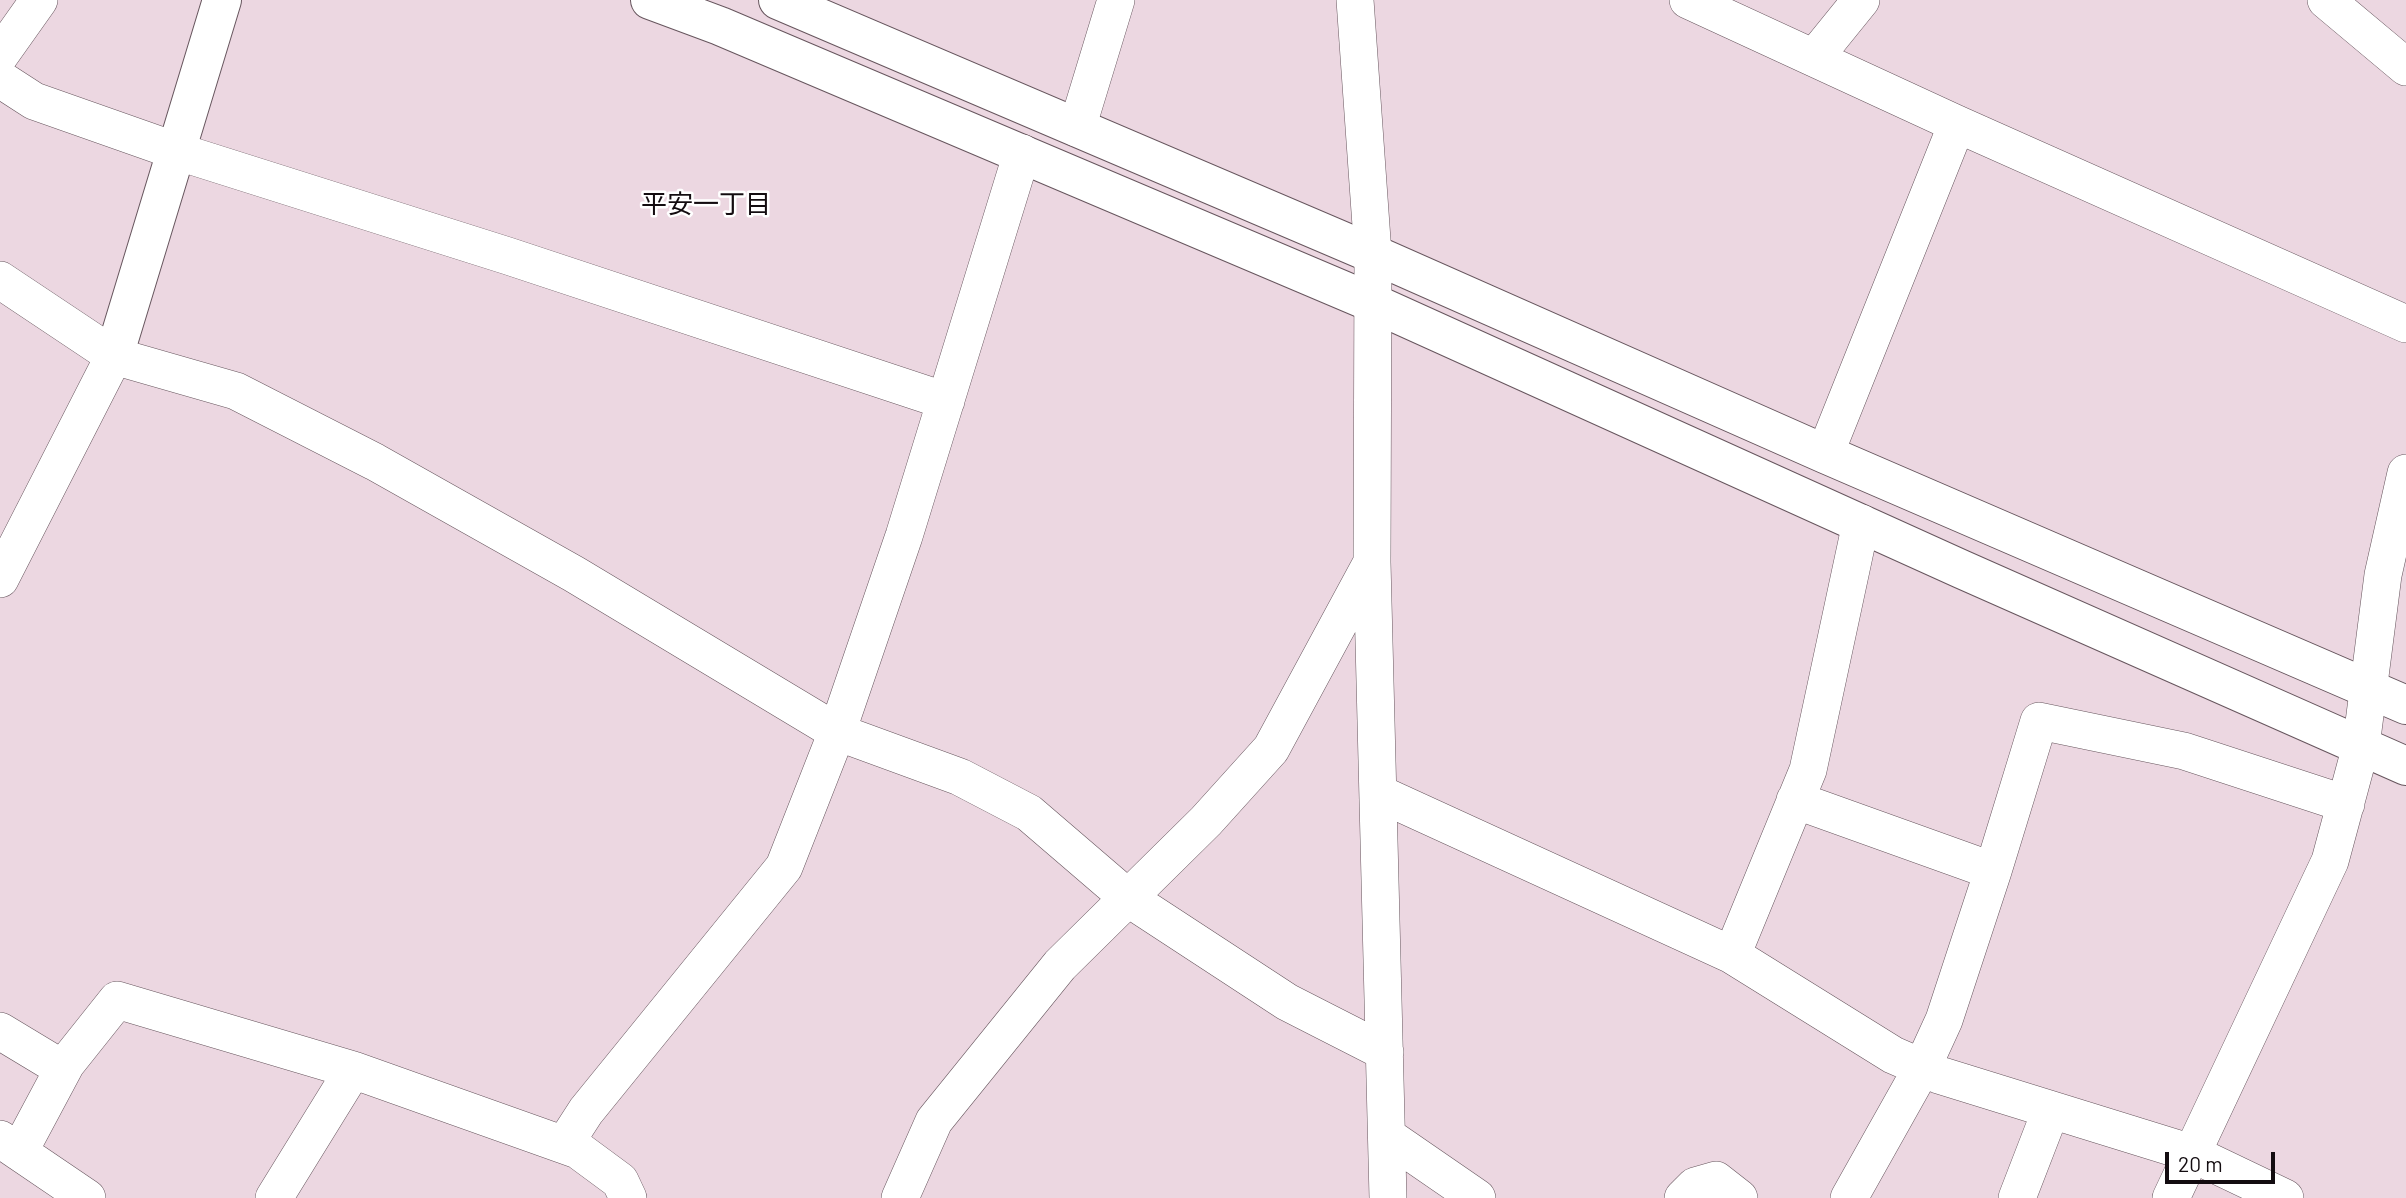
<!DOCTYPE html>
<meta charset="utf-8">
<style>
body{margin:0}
#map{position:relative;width:2406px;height:1198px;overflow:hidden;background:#ecd7e1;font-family:Barlow,sans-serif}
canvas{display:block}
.scale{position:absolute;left:2165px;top:1152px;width:110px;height:32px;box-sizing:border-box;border:4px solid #130c10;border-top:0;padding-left:9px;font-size:21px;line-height:24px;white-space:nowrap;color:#130c10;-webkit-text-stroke:5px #fff;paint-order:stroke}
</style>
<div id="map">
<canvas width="2406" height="1198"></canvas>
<div class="scale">20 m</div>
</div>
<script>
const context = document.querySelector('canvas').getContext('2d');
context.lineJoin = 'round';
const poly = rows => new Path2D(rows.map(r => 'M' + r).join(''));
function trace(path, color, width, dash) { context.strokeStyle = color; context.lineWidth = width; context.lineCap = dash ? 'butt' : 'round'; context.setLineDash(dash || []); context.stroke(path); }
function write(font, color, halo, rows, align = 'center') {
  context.font = font + ' Barlow,"Noto Sans JP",sans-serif'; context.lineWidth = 5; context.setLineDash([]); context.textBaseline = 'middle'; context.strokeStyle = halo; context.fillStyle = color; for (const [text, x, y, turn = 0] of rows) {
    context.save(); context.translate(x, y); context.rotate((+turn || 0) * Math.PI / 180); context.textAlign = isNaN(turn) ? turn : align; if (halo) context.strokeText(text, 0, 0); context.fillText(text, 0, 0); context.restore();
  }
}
const street = poly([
 [1355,0,1373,254,1372,562,1388,1198],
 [1688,0,1957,124,2406,324],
 [2326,0,2406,67],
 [0,55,39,0],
 [1814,58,1861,0],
 [0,79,34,101,176,151,508,256,946,401],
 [1077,128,1116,0],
 [0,280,114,356,236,391,375,462,574,574,837,732,960,777,1029,813,1128,898,1287,1002,1385,1052],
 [1825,454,1957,124],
 [0,579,114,356],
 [1378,793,1732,955,1893,1055,1939,1075,2191,1153,2285,1198],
 [1795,800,1993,871],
 [1732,955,1808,770,1861,523],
 [0,1031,63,1069],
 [1387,1136,1477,1198],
 [0,1139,87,1198],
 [564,1145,586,1111,784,867,837,732,904,536,1022,153],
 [19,1152,66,1064,117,1000,353,1070,578,1150,620,1181,628,1198],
 [274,1198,353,1070],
 [900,1198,934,1121,1060,965,1206,821,1271,749,1371,564],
 [1683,1198,1695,1186,1716,1180,1739,1198],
 [1849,1198,1922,1068,1944,1020,1993,871,2039,721,2184,751,2346,804],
 [2017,1198,2051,1110],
 [2171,1198,2330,861,2361,746,2383,575,2406,473]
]);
const secondary = poly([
 [650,0,720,26,1373,303,1961,569,2406,766],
 [778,0,1373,254,1825,454,2406,705],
 [114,356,222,0]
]);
trace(street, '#67565e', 38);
trace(secondary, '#67565e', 40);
trace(street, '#fff', 37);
trace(secondary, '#fff', 38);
write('26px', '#130c10', '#fff', [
 ["平安一丁目",706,204]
]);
</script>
